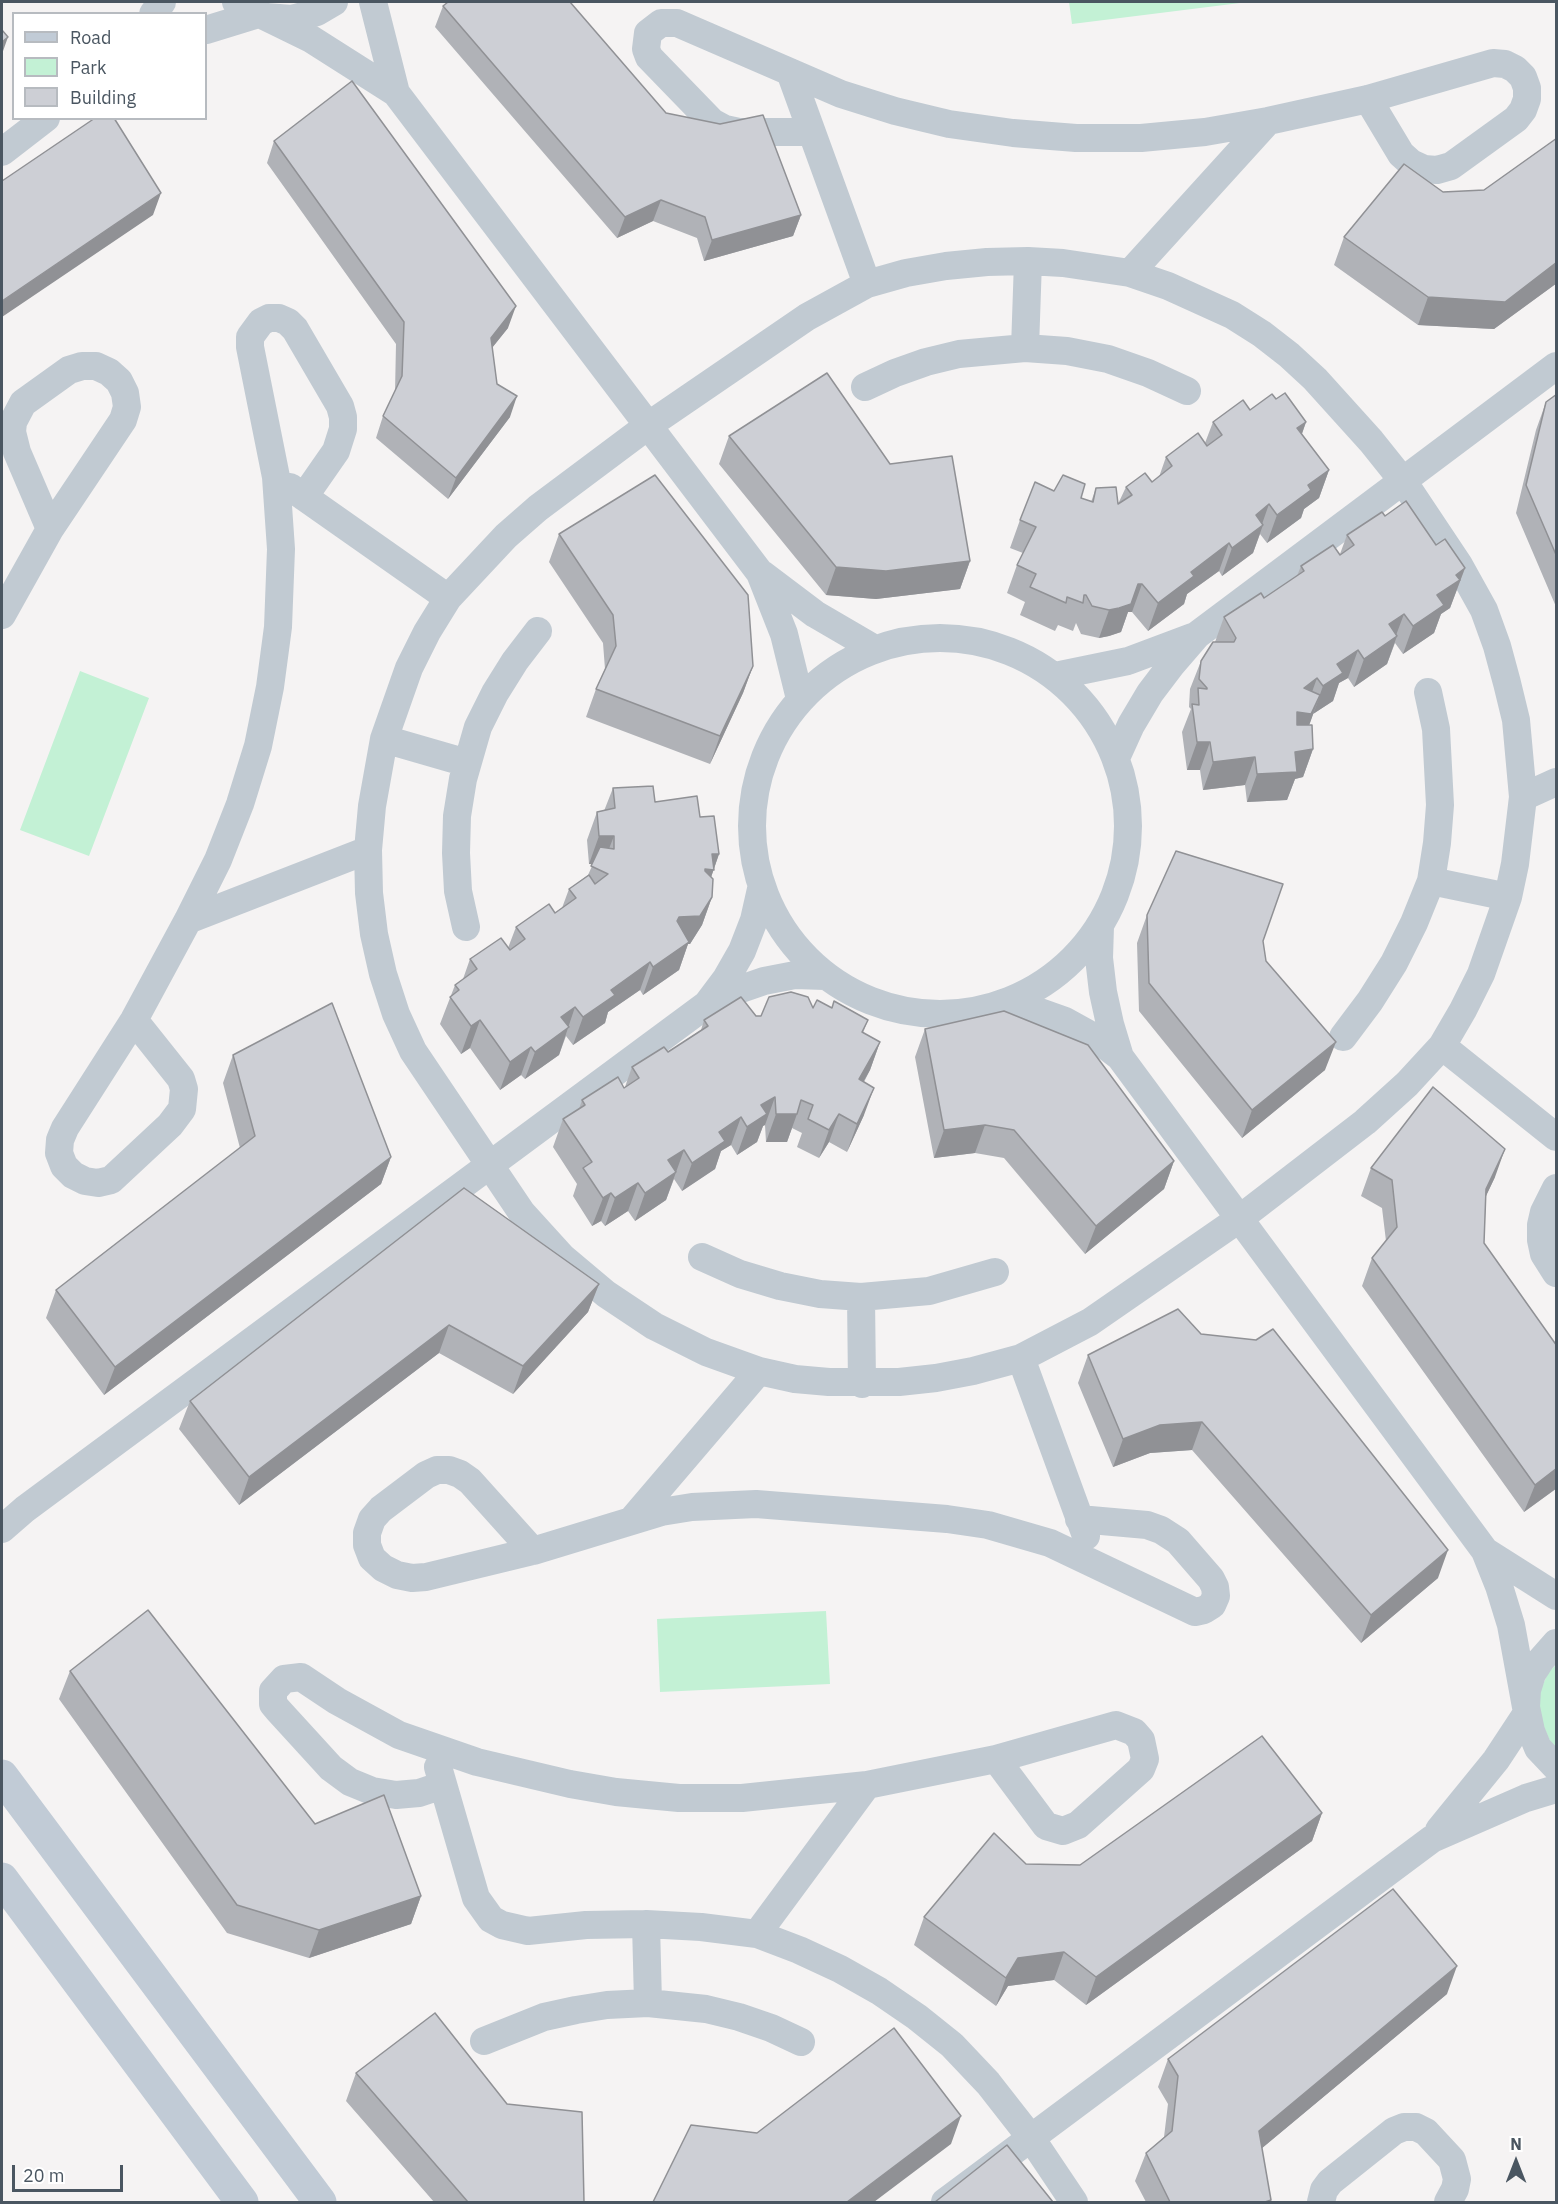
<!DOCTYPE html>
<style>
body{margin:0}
#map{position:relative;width:1558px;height:2204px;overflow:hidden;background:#f5f3f3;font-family:"IBM Plex Sans",sans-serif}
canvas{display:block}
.frame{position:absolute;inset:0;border:3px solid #4a5661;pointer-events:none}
.legend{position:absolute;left:12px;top:12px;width:195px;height:108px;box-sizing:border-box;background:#fff;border:2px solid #b7bbc0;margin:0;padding:8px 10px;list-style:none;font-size:18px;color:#4a5661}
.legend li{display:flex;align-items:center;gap:12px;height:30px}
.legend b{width:30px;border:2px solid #b7bbc0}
.north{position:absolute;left:1486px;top:2132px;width:60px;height:60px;-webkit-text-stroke:4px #fff;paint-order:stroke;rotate:0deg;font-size:16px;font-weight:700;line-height:24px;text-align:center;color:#4a5661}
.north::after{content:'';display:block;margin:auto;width:21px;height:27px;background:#4a5661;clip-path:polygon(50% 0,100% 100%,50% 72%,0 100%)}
.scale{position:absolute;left:12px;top:2165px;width:111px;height:27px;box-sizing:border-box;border:3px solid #4a5661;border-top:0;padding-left:8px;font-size:18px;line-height:21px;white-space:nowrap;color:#4a5661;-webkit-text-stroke:4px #fff;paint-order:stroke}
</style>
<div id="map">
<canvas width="1558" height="2204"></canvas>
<div class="frame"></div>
<ul class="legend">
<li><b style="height:8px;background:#c1cbd6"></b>Road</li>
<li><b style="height:16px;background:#c3f1d5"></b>Park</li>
<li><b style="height:16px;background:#cdcfd5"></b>Building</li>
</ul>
<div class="north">N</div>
<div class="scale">20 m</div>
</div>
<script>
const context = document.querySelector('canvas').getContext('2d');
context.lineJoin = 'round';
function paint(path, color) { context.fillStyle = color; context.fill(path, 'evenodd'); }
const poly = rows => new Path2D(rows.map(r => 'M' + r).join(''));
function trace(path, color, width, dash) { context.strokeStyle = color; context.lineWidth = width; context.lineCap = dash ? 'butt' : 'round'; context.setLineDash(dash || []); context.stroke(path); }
paint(poly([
 [1069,2,1240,2,1240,3,1072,24],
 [80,671,149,698,89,856,20,830],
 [826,1611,830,1684,660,1692,657,1619],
 [1556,1665,1556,1750,1553,1748,1534,1704,1549,1671]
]), '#c3f1d5');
trace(poly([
 [236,2,266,17,292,19,317,12,334,2],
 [373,2,396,93],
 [153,14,162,2],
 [266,17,311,39,396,93,760,573,784,634,800,699],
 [206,30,258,14],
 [790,72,867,284],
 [811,132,739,132,725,129,712,122,649,57,646,49,648,33,661,23,677,23,841,94,895,111,949,124,1013,133,1076,138,1141,138,1205,132,1268,121,1368,99,1493,63,1505,64,1515,69,1523,77,1527,88,1527,99,1523,110,1516,119,1451,166,1437,170,1424,169,1411,163,1401,154,1368,99],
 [2,152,46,118],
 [1028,261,1063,263,1130,273,1168,286,1232,315,1262,334,1289,355,1315,379,1371,441,1403,481,1459,565,1484,610,1497,646,1507,683,1516,720,1523,797,1515,864,1508,897,1481,974,1463,1010,1442,1046,1407,1084,1365,1122,1239,1219,1090,1322,1021,1358,973,1371,936,1378,899,1382,829,1382,795,1379,759,1371,706,1352,654,1326,606,1294,562,1257,522,1213,413,1051,396,1014,383,974,374,934,369,893,368,850,372,806,384,739,409,668,427,632,448,598,506,536,538,508,649,425,807,317,867,284,906,273,946,266,987,262,1028,261],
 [1130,273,1268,121],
 [1025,348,1028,261],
 [865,387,895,373,926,362,959,354,1025,348,1067,351,1108,359,1148,373,1187,391],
 [290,487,448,598],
 [762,574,815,614,875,649],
 [2,615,50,529,123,420,127,407,125,393,119,381,109,372,96,366,82,366,69,370,23,403,13,422,12,432,17,452,50,529],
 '752 826a188 188 0 1 1 376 0a188 188 0 1 1-376 0Z',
 [1055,676,1128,661,1192,637],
 [384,739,467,763],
 [1116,758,1131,725,1150,693,1172,664,1197,635,1556,366],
 [1523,797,1556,782],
 [1431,881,1508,897],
 [188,920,368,850],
 [1100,926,1099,958,1103,992,1110,1024,1120,1057],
 [466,927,458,891,456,853,457,816,463,779,478,727,495,693,515,661,538,631],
 [708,1003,726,979,742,951,754,920,761,889],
 [1002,1004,1034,1010,1065,1021,1094,1037,1120,1057,1485,1551,1499,1586,1511,1625,1526,1707],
 [134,1020,181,1079,184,1089,182,1109,170,1125,111,1180,98,1183,85,1181,73,1175,64,1166,59,1153,60,1140,65,1128,134,1020,188,920,218,860,240,804,258,746,270,687,278,627,281,549,276,477,250,347,250,337,261,322,269,318,279,318,288,322,295,329,340,406,343,417,343,429,336,451,304,497],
 [1343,1037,1370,1001,1394,963,1414,923,1431,881,1437,843,1440,805,1436,729,1428,692],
 [1442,1046,1556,1137],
 [1556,1188,1544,1212,1541,1225,1541,1240,1544,1254,1556,1273],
 [702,1257,740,1274,780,1286,820,1294,861,1297,929,1291,995,1272],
 [861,1297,862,1384],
 [1021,1358,1086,1536],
 [631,1521,759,1371],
 [2,1529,25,1509,706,1005,735,991,764,981,795,975,825,976],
 [533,1551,470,1481,460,1474,449,1470,437,1470,426,1475,381,1509,372,1519,367,1533,367,1545,372,1558,383,1568,397,1575,412,1578,426,1577,533,1551,661,1512,692,1507,756,1504,947,1519,988,1525,1050,1543,1195,1612,1204,1610,1212,1605,1216,1596,1215,1587,1211,1579,1178,1541,1161,1530,1147,1525,1079,1519],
 [1485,1551,1556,1596],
 [1556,1643,1541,1660,1532,1674,1527,1690,1526,1707,1531,1731,1538,1748,1556,1767],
 [438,1767,476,1898,491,1919,502,1925,528,1931,586,1925,646,1924,701,1927,757,1934,799,1950,840,1969,879,1991,917,2017,952,2045,988,2083,1031,2138,1074,2202],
 [443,1785,419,1793,396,1795,372,1791,350,1782,331,1768,278,1710,273,1704,273,1691,284,1679,301,1677,337,1701,399,1735,477,1762,570,1784,616,1792,679,1798,742,1798,867,1785,996,1759,1116,1725,1134,1732,1141,1740,1145,1759,1141,1769,1078,1825,1063,1831,1046,1826,996,1759],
 [1439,1830,1496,1760,1527,1713],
 [646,1924,648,2003],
 [757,1934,867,1785],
 [484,2041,544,2017,576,2010,607,2005,648,2003,706,2009,739,2017,771,2028,801,2042],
 [945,2202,1432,1839,1526,1798,1556,1789],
 [1321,2202,1324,2190,1330,2182,1394,2131,1404,2127,1416,2127,1426,2132,1452,2160,1457,2179,1455,2189,1448,2202]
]), '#c1cad2', 28);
trace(poly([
 [2,1776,320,2202],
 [2,1879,242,2202]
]), '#c1cbd6', 33);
paint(poly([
 [443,6,666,113,801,215,793,236,704,261,697,238,653,221,617,238,435,27],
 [1557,138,1557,283,1494,329,1418,325,1334,265,1344,237,1443,192,1484,190],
 [274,141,508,328,492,348,497,384,510,417,448,499,376,438,383,416,395,392,396,344,267,163],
 [1557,394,1557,609,1516,513,1536,430,1546,402],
 [1276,399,1306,422,1302,434,1329,470,1319,498,1304,509,1301,518,1267,543,1260,534,1253,553,1222,576,1219,571,1187,594,1184,604,1148,631,1132,612,1128,612,1121,632,1109,636,1099,638,1081,634,1076,623,1073,631,1058,625,1055,631,1020,615,1025,602,1007,593,1017,565,1023,553,1010,548,1020,520,1054,491,1091,502,1096,488,1118,504,1126,487,1152,482,1159,477,1166,457,1205,443,1213,422,1250,410],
 [729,436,890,464,970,561,960,589,876,599,826,595,719,464],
 [1385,516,1436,545,1465,568,1450,608,1441,614,1434,633,1403,654,1395,643,1387,664,1354,687,1348,678,1339,683,1333,701,1313,714,1309,725,1313,749,1303,777,1295,779,1287,800,1247,802,1245,785,1203,790,1200,770,1187,770,1182,732,1191,709,1189,707,1190,689,1201,661,1215,642,1224,617,1264,598,1297,576,1301,566,1340,554,1347,535],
 [559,534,753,666,743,693,710,764,586,717,596,689,605,669,603,643,549,562],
 [613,788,700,817,719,854,711,877,712,897,702,925,690,944,688,944,679,970,643,995,640,990,608,1012,605,1023,573,1045,566,1036,559,1055,525,1079,521,1075,500,1090,470,1048,461,1054,440,1024,455,985,463,979,470,959,508,948,516,927,555,913,562,908,569,889,588,875,593,864,589,864,587,840,597,812,604,811],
 [1147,915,1263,941,1266,961,1325,1070,1242,1138,1139,1011,1137,943],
 [832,1007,868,1020,863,1033,880,1042,870,1070,864,1082,864,1115,847,1152,829,1142,819,1158,797,1147,802,1133,792,1128,787,1142,766,1142,765,1125,763,1126,757,1142,737,1155,731,1145,721,1151,715,1169,682,1191,674,1179,666,1200,635,1221,628,1211,605,1226,601,1221,592,1226,573,1196,577,1184,553,1147,563,1119,579,1109,582,1100,625,1087,632,1067,668,1052,701,1030,704,1020,761,1016,813,1008],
 [925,1029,1174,1161,1164,1189,1085,1254,1004,1158,975,1153,934,1158,915,1057],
 [233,1055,391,1157,381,1184,104,1395,46,1318,56,1290,240,1148,223,1083],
 [1371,1168,1495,1177,1486,1196,1484,1243,1557,1488,1524,1512,1362,1286,1372,1258,1386,1241,1382,1208,1361,1196],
 [464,1188,599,1284,588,1312,513,1394,439,1353,239,1505,179,1429,190,1401],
 [1201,1334,1438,1578,1361,1643,1192,1450,1150,1453,1113,1467,1078,1383,1088,1355],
 [70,1671,315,1824,421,1896,411,1924,309,1958,227,1933,59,1699],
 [1322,1813,1312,1841,1086,2005,1054,1980,1008,1986,996,2006,914,1945,924,1917,1026,1864,1080,1865],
 [1447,1994,1262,2148,1270,2202,1146,2202,1135,2181,1146,2153,1164,2137,1168,2104,1158,2087,1168,2059],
 [356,2073,584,2202,434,2202,346,2101]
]), '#b0b2b7');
paint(poly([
 [8,37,2,54,2,42],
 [161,193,153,215,2,317,2,301],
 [661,200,653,221,617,238,625,217],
 [801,215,793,236,704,261,712,240],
 [1557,262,1557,283,1494,329,1418,325,1428,297],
 [516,306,508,328,483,359,491,338],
 [517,396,510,417,448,499,456,478],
 [1306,422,1296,450,1297,428],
 [1329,470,1319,498,1304,509,1301,518,1267,543,1277,515,1308,485],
 [1269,504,1261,527,1263,525,1253,553,1222,576,1232,548,1256,515],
 [1229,543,1219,571,1187,594,1184,604,1148,631,1158,603,1191,572],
 [970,561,960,589,876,599,826,595,836,567],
 [1465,568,1450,608,1441,614,1434,633,1403,654,1413,626,1437,595,1456,575],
 [1138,584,1142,584,1132,612,1128,612,1121,632,1109,636,1099,638,1109,610],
 [1404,614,1395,638,1397,636,1387,664,1354,687,1364,659,1389,624],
 [1358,650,1348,678,1339,683,1333,701,1313,714,1323,686,1337,664],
 [753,666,743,693,710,764,720,736],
 [1317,678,1307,706,1320,695,1310,723,1301,742,1287,740,1304,688],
 [1197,742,1210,742,1200,770,1187,770],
 [1313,749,1303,777,1295,779,1287,800,1247,802,1257,774,1295,752],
 [1255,757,1245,785,1203,790,1213,762],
 [599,836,614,836,603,864,589,864],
 [712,854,719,854,704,898,705,869],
 [712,897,702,925,690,944,688,944,679,970,643,995,653,967,668,944,679,917],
 [650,962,640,990,608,1012,605,1023,573,1045,583,1017,611,990],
 [575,1007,559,1055,525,1079,535,1052,561,1017],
 [480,1020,470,1048,461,1054,471,1026],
 [880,1042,870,1070,849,1107,859,1079],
 [1336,1042,1325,1070,1242,1138,1252,1110],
 [531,1047,521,1075,500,1090,510,1062],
 [874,1088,864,1115,847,1152,857,1124],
 [775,1097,765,1125,763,1126,757,1142,737,1155,747,1127,761,1105],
 [776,1114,797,1114,787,1142,766,1142],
 [839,1114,829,1142,819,1158,829,1130],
 [741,1117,731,1145,721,1151,715,1169,682,1191,692,1163,719,1132],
 [985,1125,975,1153,934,1158,944,1130],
 [1505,1149,1495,1177,1476,1217,1486,1189],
 [684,1150,666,1200,635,1221,645,1193,668,1160],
 [391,1157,381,1184,104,1395,115,1367],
 [1174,1161,1164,1189,1085,1254,1096,1226],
 [638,1183,628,1211,605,1226,615,1198],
 [611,1193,601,1221,592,1226,603,1198],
 [599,1284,588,1312,513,1394,523,1366],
 [449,1325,439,1353,239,1505,249,1477],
 [1202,1422,1192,1450,1150,1453,1113,1467,1123,1439,1160,1425],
 [1557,1468,1557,1488,1524,1512,1535,1485],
 [1448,1550,1438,1578,1361,1643,1371,1615],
 [1322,1813,1312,1841,1086,2005,1096,1977],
 [421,1896,411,1924,309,1958,319,1930],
 [1064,1952,1054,1980,1008,1986,996,2006,1006,1978,1018,1958],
 [1457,1966,1447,1994,1249,2159,1259,2131],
 [961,2116,951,2144,874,2202,847,2202]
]), '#909195');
const building = poly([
 [448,2,570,2,666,113,720,124,763,115,801,215,712,240,705,217,661,200,625,217,443,6,448,2],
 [2,30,8,37,2,42,2,30],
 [352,81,516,306,491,338,497,384,517,396,456,478,383,416,402,376,404,322,274,141,352,81],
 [95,118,114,118,161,193,2,301,2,181,95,118],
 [1557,138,1557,262,1505,302,1428,297,1344,237,1404,164,1443,192,1484,190,1557,138],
 [827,373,890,464,952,456,970,561,886,571,836,567,729,436,827,373],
 [1285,393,1306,422,1297,428,1329,470,1308,485,1311,490,1277,515,1269,504,1256,515,1263,525,1232,548,1229,543,1191,572,1194,576,1158,603,1142,584,1138,584,1131,604,1119,608,1109,610,1092,606,1086,595,1084,595,1083,603,1067,597,1066,603,1030,587,1036,574,1017,565,1036,527,1020,520,1035,482,1054,491,1063,475,1085,484,1081,498,1093,502,1096,488,1116,487,1118,504,1132,495,1126,487,1145,473,1152,482,1172,466,1166,457,1198,433,1207,446,1222,435,1213,422,1243,400,1250,410,1272,394,1276,399,1285,393],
 [1557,394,1557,557,1526,485,1546,402,1557,394],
 [655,475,748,595,753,666,720,736,596,689,616,646,613,615,559,534,655,475],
 [1406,501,1436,545,1445,539,1465,568,1456,575,1460,580,1437,595,1444,605,1413,626,1404,614,1389,624,1397,636,1364,659,1358,650,1337,664,1343,673,1323,686,1317,678,1304,688,1320,695,1311,714,1297,712,1297,725,1312,725,1313,749,1295,752,1297,772,1257,774,1255,757,1213,762,1210,742,1197,742,1192,704,1199,705,1198,688,1207,689,1207,688,1199,679,1201,661,1213,642,1234,642,1236,638,1224,617,1261,593,1264,598,1304,571,1301,566,1333,545,1340,555,1354,545,1347,535,1382,512,1385,516,1406,501],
 [653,786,655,802,697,796,700,817,714,816,719,854,712,854,714,870,705,869,705,871,713,879,712,897,700,916,679,917,677,921,689,942,653,967,650,962,611,990,615,995,583,1017,575,1007,561,1017,569,1027,535,1052,531,1047,510,1062,480,1020,471,1026,450,997,459,990,455,985,477,969,470,959,501,938,510,950,525,939,516,927,549,904,555,913,576,898,569,889,589,875,595,884,608,874,591,866,600,847,614,849,614,836,599,836,597,812,615,808,613,788,653,786],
 [1176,851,1283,884,1263,941,1266,961,1336,1042,1252,1110,1149,983,1147,915,1176,851],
 [791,992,808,997,813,1008,817,1000,832,1008,834,1001,868,1020,862,1032,880,1042,859,1079,874,1088,857,1124,839,1114,829,1130,808,1119,813,1105,801,1100,797,1114,776,1114,775,1097,761,1105,767,1114,747,1127,741,1117,719,1132,725,1141,692,1163,684,1150,668,1160,676,1172,645,1193,638,1183,615,1198,611,1193,603,1198,583,1168,592,1162,563,1119,585,1105,582,1100,618,1077,624,1088,639,1078,632,1067,664,1047,668,1052,708,1026,704,1020,741,997,756,1016,761,1016,769,997,791,992],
 [332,1003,391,1157,115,1367,56,1290,255,1136,233,1055,332,1003],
 [1004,1011,1088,1045,1174,1161,1096,1226,1014,1130,985,1125,944,1130,925,1029,1004,1011],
 [1433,1087,1505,1149,1486,1189,1484,1243,1557,1346,1557,1468,1535,1485,1372,1258,1397,1227,1392,1180,1371,1168,1433,1087],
 [464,1188,599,1284,523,1366,449,1325,249,1477,190,1401,464,1188],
 [1178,1309,1201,1334,1256,1340,1273,1329,1448,1550,1371,1615,1202,1422,1160,1425,1123,1439,1088,1355,1178,1309],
 [148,1610,315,1824,384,1795,421,1896,319,1930,237,1905,70,1671,148,1610],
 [1262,1736,1322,1813,1096,1977,1064,1952,1018,1958,1006,1978,924,1917,994,1833,1026,1864,1080,1865,1262,1736],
 [1393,1889,1457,1966,1259,2131,1271,2200,1265,2202,1170,2202,1146,2153,1172,2131,1178,2076,1168,2059,1393,1889],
 [435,2013,507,2104,582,2112,584,2202,468,2202,356,2073,435,2013],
 [894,2028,961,2116,847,2202,653,2202,691,2125,757,2133,894,2028],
 [1007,2145,1053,2202,935,2202,1007,2145]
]);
paint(building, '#cdcfd5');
trace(building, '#909195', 1.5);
</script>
